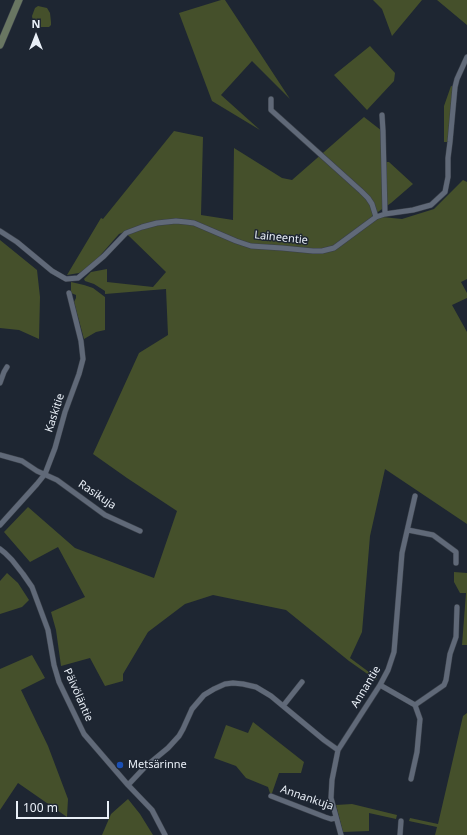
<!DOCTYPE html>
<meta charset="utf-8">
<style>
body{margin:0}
#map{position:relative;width:467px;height:835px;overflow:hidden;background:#1e2632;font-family:"Noto Sans",sans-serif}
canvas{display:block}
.north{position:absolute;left:16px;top:16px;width:40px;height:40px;-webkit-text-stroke:3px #1e2632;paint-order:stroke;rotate:0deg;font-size:11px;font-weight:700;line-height:16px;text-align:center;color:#e9eff7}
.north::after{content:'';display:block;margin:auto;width:14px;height:18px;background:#e9eff7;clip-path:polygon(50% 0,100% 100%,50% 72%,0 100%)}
.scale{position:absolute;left:16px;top:801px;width:93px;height:18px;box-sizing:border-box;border:2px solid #e9eff7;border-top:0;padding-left:5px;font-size:12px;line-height:14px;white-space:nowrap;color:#e9eff7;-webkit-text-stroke:3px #1e2632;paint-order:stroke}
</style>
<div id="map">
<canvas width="467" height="835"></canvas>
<div class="north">N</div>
<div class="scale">100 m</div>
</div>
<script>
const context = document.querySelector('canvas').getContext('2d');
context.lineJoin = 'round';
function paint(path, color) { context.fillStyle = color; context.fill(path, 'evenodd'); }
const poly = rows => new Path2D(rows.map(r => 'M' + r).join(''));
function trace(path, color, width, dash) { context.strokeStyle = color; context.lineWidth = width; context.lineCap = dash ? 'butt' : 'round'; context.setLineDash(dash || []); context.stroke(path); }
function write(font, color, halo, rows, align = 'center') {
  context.font = font + ' "Noto Sans",sans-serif'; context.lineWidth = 3; context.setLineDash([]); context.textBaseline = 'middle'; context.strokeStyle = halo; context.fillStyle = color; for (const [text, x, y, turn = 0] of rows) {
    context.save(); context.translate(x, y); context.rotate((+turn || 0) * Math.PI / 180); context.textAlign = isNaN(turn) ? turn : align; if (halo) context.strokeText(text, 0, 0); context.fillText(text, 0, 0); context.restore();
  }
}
paint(poly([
 [221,0,225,0,290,99,252,61,221,95,260,130,212,101,179,13],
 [373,0,422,0,392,36,382,9],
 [437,0,467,0,467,25],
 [38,6,47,8,50,13,51,22,51,25,49,27,40,27,33,21,32,16,35,8],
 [370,46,395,73,394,81,367,110,334,75],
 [451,86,455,87,450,142,444,142,444,106],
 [364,117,382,131,381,162,389,162,413,184,391,203,372,216,402,219,434,209,463,180,467,182,467,279,461,282,467,293,467,298,452,305,467,332,467,524,385,469,370,536,362,632,350,658,377,678,376,680,349,661,286,610,213,595,185,604,148,632,123,674,123,681,105,686,90,658,61,666,56,630,51,612,85,597,58,547,30,562,4,532,28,507,75,548,154,578,177,511,127,478,93,454,139,353,168,335,166,289,105,294,105,291,94,284,85,281,84,279,91,272,107,269,107,282,153,287,166,272,130,237,124,232,119,234,91,266,79,273,67,275,101,218,103,219,174,131,203,137,201,215,233,220,234,148,282,178,292,180],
 [0,240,37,270,40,297,39,339,19,330,0,328],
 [71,282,84,285,93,288,105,297,105,330,96,332,84,339,74,302,76,298,76,295,71,293],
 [454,572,467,573,467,645,462,645,466,593,460,593,454,582],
 [7,573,18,583,29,600,22,607,0,614,0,581],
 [32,655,45,678,21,690,48,746,68,799,67,817,18,783,0,810,0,669],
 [467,713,467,835,435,835,437,827,409,821,410,818,438,824,463,716],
 [253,722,304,762,301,773,279,773,271,796,268,787,246,778,236,766,214,758,226,725,248,733],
 [128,799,140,814,153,835,102,835,111,814],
 [352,804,397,815,396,819,369,813,369,831,343,832,336,805]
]), '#45502b');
const street = poly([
 [271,99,271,110,361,191,368,198,372,204,376,217],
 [382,115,383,131,385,214],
 [0,231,17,242,52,271,66,279,78,278,104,256,126,233,142,227,157,223,176,221,186,222,194,223,236,241,251,246,282,248,313,251,322,251,334,248,376,217,385,214,413,210,431,205,445,192,448,177,448,158,450,142,455,87,457,79,467,57],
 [0,383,4,372,7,367],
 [0,455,22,461,37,471,57,480,105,515,140,531],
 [0,525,37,484,45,474,55,448,65,412,79,374,83,359,81,341,69,293],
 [408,530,433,535,456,552,456,563],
 [0,549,5,553,12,560,23,574,32,587,48,630,54,665,59,682,84,734,128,785,152,810,165,835],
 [380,685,415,705,444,685,446,680,450,654,456,637,457,607],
 [283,706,302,682],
 [411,779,417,752,420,719,415,705],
 [128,785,145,767,168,748,179,736,183,729,192,709,204,695,214,689,225,684,233,683,243,684,256,687,271,696,324,740,338,750],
 [271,796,325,817,331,819,336,818],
 [341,835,331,798,332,780,338,750,380,685,388,670,394,652,402,553,415,496],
 [400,835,401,821]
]);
const secondary = poly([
 [0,45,19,0]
]);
trace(street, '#3a404a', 6);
trace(secondary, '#3a404a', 8);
trace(street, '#606978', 5);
trace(secondary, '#697662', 7);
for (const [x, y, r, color] of [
 [120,765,4,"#1a4fb4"]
]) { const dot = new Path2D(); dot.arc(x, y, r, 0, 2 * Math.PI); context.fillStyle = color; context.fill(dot); trace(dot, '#1e2632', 1.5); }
write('11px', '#e9eff7', '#1e2632', [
 ["Laineentie",281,238,6],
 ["Kaskitie",55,413,-72],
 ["Rasikuja",97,495,34],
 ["Annantie",366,687,-59],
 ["Päivöläntie",78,695,66],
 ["Annankuja",307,798,19]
]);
write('11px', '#e9eff7', '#1e2632', [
 ["Metsärinne",128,765]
], 'left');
</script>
